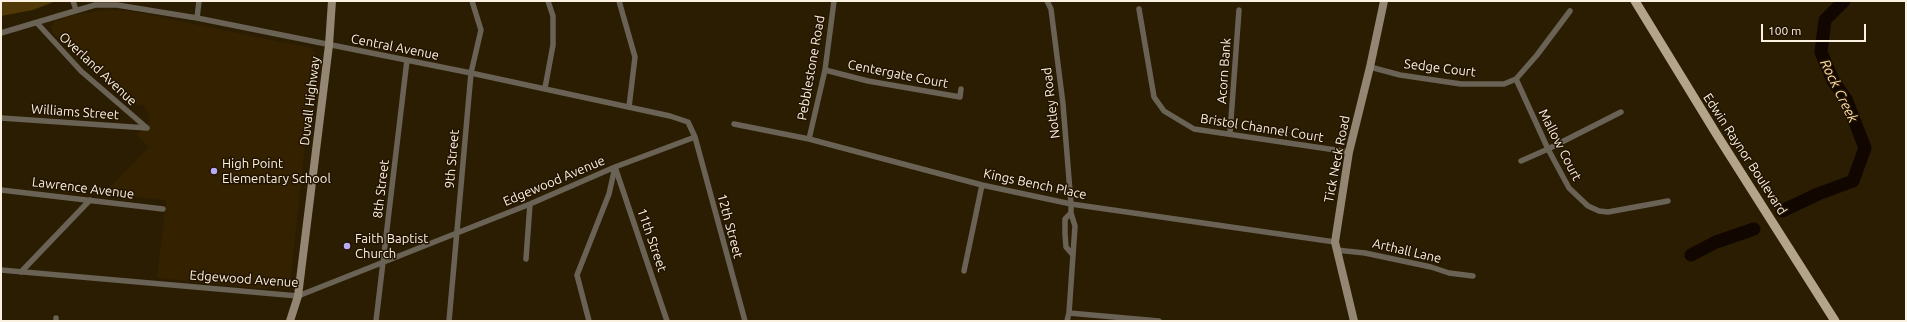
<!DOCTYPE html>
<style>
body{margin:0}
#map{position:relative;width:1907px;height:322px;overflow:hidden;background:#2b1d02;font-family:Ubuntu,sans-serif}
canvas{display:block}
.frame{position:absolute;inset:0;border:2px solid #faf1e1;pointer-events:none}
.scale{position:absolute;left:1761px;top:24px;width:105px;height:18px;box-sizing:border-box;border:2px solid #faf1e1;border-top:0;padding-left:5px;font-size:12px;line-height:14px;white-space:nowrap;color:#faf1e1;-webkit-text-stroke:3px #221400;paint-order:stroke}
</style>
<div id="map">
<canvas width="1907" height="322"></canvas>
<div class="frame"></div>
<div class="scale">100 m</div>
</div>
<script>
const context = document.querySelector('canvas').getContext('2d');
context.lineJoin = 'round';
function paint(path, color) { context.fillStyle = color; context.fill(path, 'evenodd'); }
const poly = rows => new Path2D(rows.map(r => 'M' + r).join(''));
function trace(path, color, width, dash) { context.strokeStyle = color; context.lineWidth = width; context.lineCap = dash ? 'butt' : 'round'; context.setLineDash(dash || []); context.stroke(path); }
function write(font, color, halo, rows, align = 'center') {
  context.font = font + ' Ubuntu,sans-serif'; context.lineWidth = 3; context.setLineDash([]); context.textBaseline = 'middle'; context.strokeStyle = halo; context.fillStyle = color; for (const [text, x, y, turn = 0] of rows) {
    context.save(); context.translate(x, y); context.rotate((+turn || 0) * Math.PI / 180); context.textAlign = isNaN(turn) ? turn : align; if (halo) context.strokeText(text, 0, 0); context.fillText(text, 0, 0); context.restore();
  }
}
paint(poly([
 [102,10,131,11,312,48,315,52,290,285,286,289,269,287,265,289,157,278,166,200,103,194,149,147,136,134,147,128,150,116,143,105,129,104,52,32,51,27,55,21,73,15]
]), '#332100');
paint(poly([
 [1,1,56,1,33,10,1,16]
]), '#503907');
trace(poly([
 [1782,211,1818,194,1853,181,1865,148,1846,99,1833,81,1821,52,1825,20,1844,1],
 [1691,255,1716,242,1754,229]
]), '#110600', 13);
trace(poly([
 [73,1,76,10],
 [619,1,635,57,629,107],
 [1047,1,1051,9,1063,104,1071,204,1071,213,1075,226,1069,313,1067,321],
 [1139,9,1154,97,1164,111,1194,129,1349,152],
 [197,18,199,1],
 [37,23,81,71,147,128],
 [1,33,95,5,117,5,197,18,471,73,670,116,688,122,695,137,745,321],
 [1370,67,1400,75,1461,84,1504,84,1516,79,1537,55,1570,11],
 [825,70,868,81,960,97,961,89],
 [1516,79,1548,149,1569,188,1588,206,1599,211,1608,212,1668,201],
 [545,88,553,45,553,16,548,1],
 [1,118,147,128],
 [734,124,809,139,982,185,1071,204,1335,242],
 [1230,133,1239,10],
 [809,139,825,70,834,1],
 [1521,161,1548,149,1621,112],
 [615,167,667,321],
 [1,190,163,209],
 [1071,213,1065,219,1065,234,1066,247,1073,255],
 [1336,250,1365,253,1431,267,1449,273,1473,276],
 [526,259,530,204],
 [1,270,298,296,530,204,615,167,695,137],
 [964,271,982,185],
 [21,272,90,200],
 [1069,313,1159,321],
 [56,321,56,318],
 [376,321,407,60],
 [449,321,471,73,481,30,472,1],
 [589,321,577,275,609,194,615,167]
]), '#696255', 5.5);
trace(poly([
 [290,321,298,296,329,45,332,1],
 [1354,321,1335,242,1349,152,1370,67,1384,1]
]), '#938773', 8);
trace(poly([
 [1635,1,1717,135,1835,321]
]), '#b3a48a', 9);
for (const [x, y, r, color] of [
 [214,171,4,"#b7abf8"],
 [347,246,4,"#b7abf8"]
]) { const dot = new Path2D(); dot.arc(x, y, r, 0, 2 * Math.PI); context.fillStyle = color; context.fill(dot); trace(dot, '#221400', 1.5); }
write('13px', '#faf1e1', '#221400', [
 ["Central Avenue",395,47,11],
 ["Pebblestone Road",811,68,-80],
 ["Sedge Court",1440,68,7],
 ["Overland Avenue",98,69,43],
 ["Acorn Bank",1224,71,-86],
 ["Centergate Court",898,74,11],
 ["Duvall Highway",310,101,-83],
 ["Notley Road",1051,103,-97],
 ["Williams Street",75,112,4],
 ["Bristol Channel Court",1262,128,9],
 ["Mallow Court",1560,145,63],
 ["Edwin Raynor Boulevard",1745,154,57],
 ["9th Street",452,159,-85],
 ["Tick Neck Road",1337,159,-79],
 ["Edgewood Avenue",554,181,-23],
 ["Kings Bench Place",1035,184,12],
 ["Lawrence Avenue",83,188,7],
 ["8th Street",381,189,-83],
 ["12th Street",730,226,75],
 ["11th Street",652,240,71],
 ["Arthall Lane",1407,251,13],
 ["Edgewood Avenue",244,279,4]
]);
write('13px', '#faf1e1', '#221400', [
 ["High Point",222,164],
 ["Elementary School",222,179],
 ["Faith Baptist",355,239],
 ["Church",355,254]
], 'left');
write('italic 14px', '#ffdfa8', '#221400', [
 ["Rock Creek",1839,91,64]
]);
</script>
